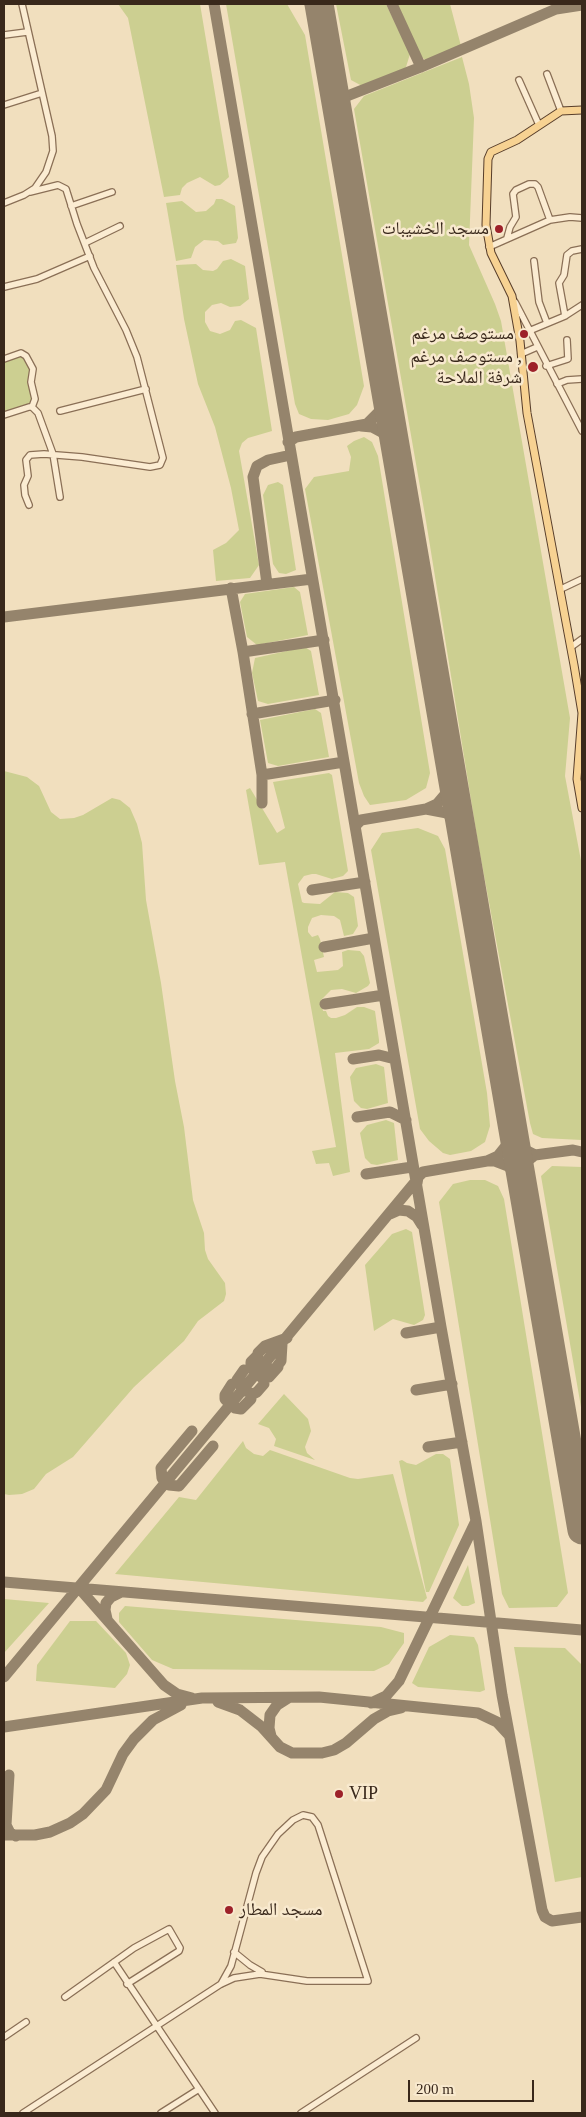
<!DOCTYPE html>
<meta charset="utf-8">
<style>
body{margin:0}
#map{position:relative;width:586px;height:2117px;overflow:hidden;background:#f1dfbe;font-family:"Times New Roman",serif}
canvas{display:block}
.frame{position:absolute;inset:0;border:5px solid #39281b;pointer-events:none}
.scale{position:absolute;left:408px;top:2080px;width:126px;height:22px;box-sizing:border-box;border:2px solid #39281b;border-top:0;padding-left:6px;font-size:15px;line-height:18px;white-space:nowrap;color:#39281b;-webkit-text-stroke:4px #f8e9ce;paint-order:stroke}
</style>
<div id="map">
<canvas width="586" height="2117"></canvas>
<div class="frame"></div>
<div class="scale">200 m</div>
</div>
<script>
const context = document.querySelector('canvas').getContext('2d');
context.lineJoin = 'round';
function paint(path, color) { context.fillStyle = color; context.fill(path, 'evenodd'); }
const poly = rows => new Path2D(rows.map(r => 'M' + r).join(''));
function trace(path, color, width, dash) { context.strokeStyle = color; context.lineWidth = width; context.lineCap = dash ? 'butt' : 'round'; context.setLineDash(dash || []); context.stroke(path); }
function write(font, color, halo, rows, align = 'center') {
  context.font = font + ' "Times New Roman","Noto Naskh Arabic",serif'; context.lineWidth = 5; context.setLineDash([]); context.textBaseline = 'middle'; context.strokeStyle = halo; context.fillStyle = color; for (const [text, x, y, turn = 0] of rows) {
    context.save(); context.translate(x, y); context.rotate((+turn || 0) * Math.PI / 180); context.textAlign = isNaN(turn) ? turn : align; if (halo) context.strokeText(text, 0, 0); context.fillText(text, 0, 0); context.restore();
  }
}
paint(poly([
 [118,4,200,4,229,177,220,185,215,186,200,177,187,183,182,188,180,195,164,197,128,18],
 [226,4,287,4,305,35,364,386,357,405,349,414,328,420,311,419,299,414,295,404],
 [336,4,386,4,410,54,406,67,402,71,364,87,351,80],
 [395,4,450,4,461,46,432,59,426,60,419,56],
 [462,57,469,84,474,118,469,245,495,304,501,321,570,718,565,776,582,866,582,1140,542,1138,533,1134,530,1123,478,843,426,521,354,109,364,96],
 [216,199,222,199,235,206,238,238,236,243,223,245,218,241,204,240,195,247,191,258,176,261,166,203,182,201,196,212,206,211,214,204],
 [231,259,245,266,249,299,240,306,230,307,221,303,212,305,205,312,205,322,210,331,220,334,230,330,235,321,241,320,256,328,272,431,248,438,242,443,239,451,259,565,250,578,216,581,213,550,226,543,239,530,231,488,215,427,198,384,184,319,176,265,196,264,203,270,213,271,217,269,223,261],
 [21,353,33,369,35,395,32,407,4,415,4,359],
 [364,437,372,442,378,456,430,773,426,788,406,800,370,805,364,796,359,783,305,489,314,477,349,471,351,457,347,446,354,441],
 [278,482,283,485,296,570,286,574,279,573,273,564,263,495,268,485],
 [294,587,300,592,308,635,257,645,247,637,240,602,245,594],
 [305,647,311,651,319,695,268,704,258,701,252,673,255,658],
 [315,709,321,713,329,757,278,766,268,763,260,720],
 [4,771,27,777,39,786,51,812,60,819,74,818,83,815,112,798,120,800,130,808,137,824,142,843,146,900,161,983,175,1081,184,1127,193,1200,204,1233,205,1250,208,1259,225,1283,226,1294,224,1301,198,1321,184,1341,134,1387,73,1457,46,1474,34,1489,22,1494,9,1495,4,1494],
 [329,773,332,775,348,871,343,876,332,879,316,874,312,874,304,876,298,884,302,902,304,903,320,904,335,892,348,893,354,897,358,926,353,934,344,936,340,920,334,916,321,915,312,918,308,927,308,932,312,937,318,935,320,939,324,957,314,960,317,972,338,970,343,966,342,952,348,950,360,951,364,956,370,983,368,986,356,993,342,989,331,990,321,1000,323,1011,326,1011,328,1016,331,1018,336,1018,345,1015,357,1007,364,1007,375,1011,379,1040,379,1043,369,1049,335,1053,350,1172,333,1176,329,1163,316,1164,312,1151,336,1147,285,862,259,865,246,790,250,788,277,833,285,828,273,782],
 [418,828,438,836,445,849,487,1093,490,1126,485,1142,471,1151,450,1155,443,1153,429,1141,420,1129,371,850,382,833],
 [376,1064,384,1067,388,1103,367,1109,361,1108,354,1101,350,1077,356,1068],
 [386,1120,394,1123,398,1160,377,1165,371,1164,365,1158,360,1133,367,1125],
 [552,1166,582,1167,582,1413,541,1176],
 [470,1180,485,1180,498,1186,504,1199,568,1593,557,1607,509,1608,502,1594,439,1202,453,1184],
 [406,1229,412,1232,425,1315,423,1320,414,1325,393,1319,374,1331,365,1265,392,1234],
 [284,1394,308,1419,311,1431,305,1447,307,1453,315,1460,274,1446,276,1439,269,1428,258,1424],
 [243,1441,246,1448,254,1454,263,1456,270,1450,350,1478,358,1479,393,1474,427,1598,423,1602,115,1574,179,1497,196,1500],
 [436,1454,443,1454,450,1459,459,1525,429,1592,426,1592,399,1461,402,1460,407,1463,416,1465],
 [468,1565,475,1603,468,1606,462,1606,453,1598],
 [4,1599,49,1603,4,1653],
 [125,1606,381,1627,404,1633,404,1643,389,1664,374,1671,173,1669,152,1660,119,1622,119,1613],
 [70,1621,96,1621,126,1653,130,1665,127,1674,115,1688,36,1681,37,1665],
 [450,1635,474,1637,478,1645,485,1690,480,1692,418,1687,412,1683,429,1647],
 [514,1647,565,1648,582,1665,582,1877,555,1882]
]), '#cccf91');
trace(poly([
 [214,4,441,1327,476,1521,502,1695,542,1910,545,1917,552,1921,582,1917],
 [310,4,321,16],
 [392,4,421,67],
 [337,100,421,67,556,9,582,5],
 [361,426,372,427,385,434,397,451],
 [288,442,296,437,367,424,379,412,387,389],
 [267,584,253,477,257,466,268,460,291,455],
 [231,588,243,652,262,775,262,803],
 [4,617,312,579],
 [243,652,324,640],
 [252,714,335,700],
 [262,775,344,762],
 [426,809,447,813,462,829],
 [355,826,361,820,426,809,437,804,448,791,452,771],
 [312,890,365,882],
 [324,947,374,938],
 [325,1004,384,995],
 [353,1059,379,1055,395,1059],
 [357,1117,390,1112,406,1120],
 [512,1120,511,1133,506,1146,498,1156,487,1161,495,1161,508,1166,523,1182],
 [515,1141,523,1149,535,1155,573,1150,582,1152],
 [366,1174,412,1167],
 [522,1175,527,1161,535,1155],
 [417,1183,418,1177,423,1172,487,1161],
 [390,1214,399,1210,408,1211,417,1217,422,1225],
 [406,1333,441,1327],
 [282,1344,281,1361,275,1369,267,1369,259,1363,257,1360,258,1353,265,1346,287,1338],
 [257,1356,251,1362,251,1368,262,1378,269,1377,278,1367],
 [244,1370,237,1380,243,1390,253,1394,257,1392,264,1384],
 [232,1384,225,1395,225,1399,231,1405,235,1408,241,1409,251,1399],
 [416,1390,452,1384],
 [192,1431,161,1468,162,1478,169,1485,179,1486,213,1446],
 [428,1447,462,1442],
 [4,1582,582,1630],
 [79,1588,164,1685,177,1694,192,1698],
 [107,1619,105,1610,106,1603,111,1597,121,1592],
 [4,1677,416,1181],
 [218,1702,240,1710,262,1727,280,1747,292,1753,322,1753,334,1750,346,1743,374,1719,388,1711,401,1708],
 [371,1703,386,1696,399,1681,476,1521],
 [4,1727,202,1698,319,1697,478,1713,497,1722,509,1735],
 [271,1736,269,1728,270,1715,277,1705,288,1698],
 [9,1775,6,1825,10,1833,16,1836],
 [4,1835,35,1835,50,1832,70,1823,83,1814,106,1790,123,1754,134,1739,153,1720,181,1705]
]), '#95846c', 11);
trace(poly([
 [319,4,582,1530]
]), '#95846c', 29);
const minor = poly([
 [4,35,27,32],
 [547,74,561,111],
 [519,80,539,125],
 [4,105,42,93],
 [4,203,24,195,35,188,46,172,53,151,52,136,22,4],
 [71,206,112,192],
 [507,238,510,227,516,217,513,194,516,190,529,184,535,184,538,187,550,220],
 [85,243,120,226],
 [489,247,550,220,570,217,582,218],
 [534,261,539,302,547,323],
 [4,287,37,279,90,256],
 [515,302,582,431],
 [565,316,559,283,564,275,567,255,572,251,582,249],
 [529,331,565,316,582,305],
 [521,354,537,347],
 [4,359,21,353,26,356,33,369,31,382,35,399,32,407],
 [546,366,568,359,567,340],
 [557,384,567,380,582,379],
 [60,411,146,389],
 [4,415,29,407,32,407,38,413,53,454,60,497],
 [29,505,25,495,24,485,28,476,26,460,30,455,44,454,82,457,150,467,160,465,163,458,137,357,126,330,94,268,77,224,66,189,58,185,30,192],
 [561,589,582,579],
 [571,647,582,639],
 [234,1952,250,1965,262,1972],
 [114,1962,215,2113],
 [65,1997,134,1948,169,1929,180,1948,179,1951,127,1984],
 [4,2037,26,2022],
 [23,2113,221,1984,234,1978,260,1974,307,1981,368,1981,318,1825,312,1817,303,1815,293,1820,278,1834,262,1857,256,1873,231,1966,221,1984],
 [161,2113,199,2089],
 [301,2113,416,2038]
]);
const major = poly([
 [582,110,561,111,517,140,491,152,488,159,486,225,491,253,512,296,520,341,527,413,574,665,582,713,577,779,582,808]
]);
trace(minor, '#8a6f56', 8);
trace(major, '#573d2a', 9);
trace(minor, '#fbecd2', 5.5);
trace(major, '#f7d292', 7);
for (const [x, y, r, color] of [
 [499,229,5,"#9d2129"],
 [524,334,5,"#9d2129"],
 [533,367,6,"#9d2129"],
 [339,1794,5,"#9d2129"],
 [229,1910,5,"#9d2129"]
]) { const dot = new Path2D(); dot.arc(x, y, r, 0, 2 * Math.PI); context.fillStyle = color; context.fill(dot); trace(dot, '#f8e9ce', 2); }
write('18px', '#39281b', '#f8e9ce', [
 ["مسجد الخشيبات",489,229],
 ["مستوصف مرغم",514,334],
 ["مستوصف مرغم ,",522,357],
 ["شرفة الملاحة",522,378],
 ["VIP",349,1794,"left"],
 ["مسجد المطار",239,1910,"left"]
], 'right');
</script>
